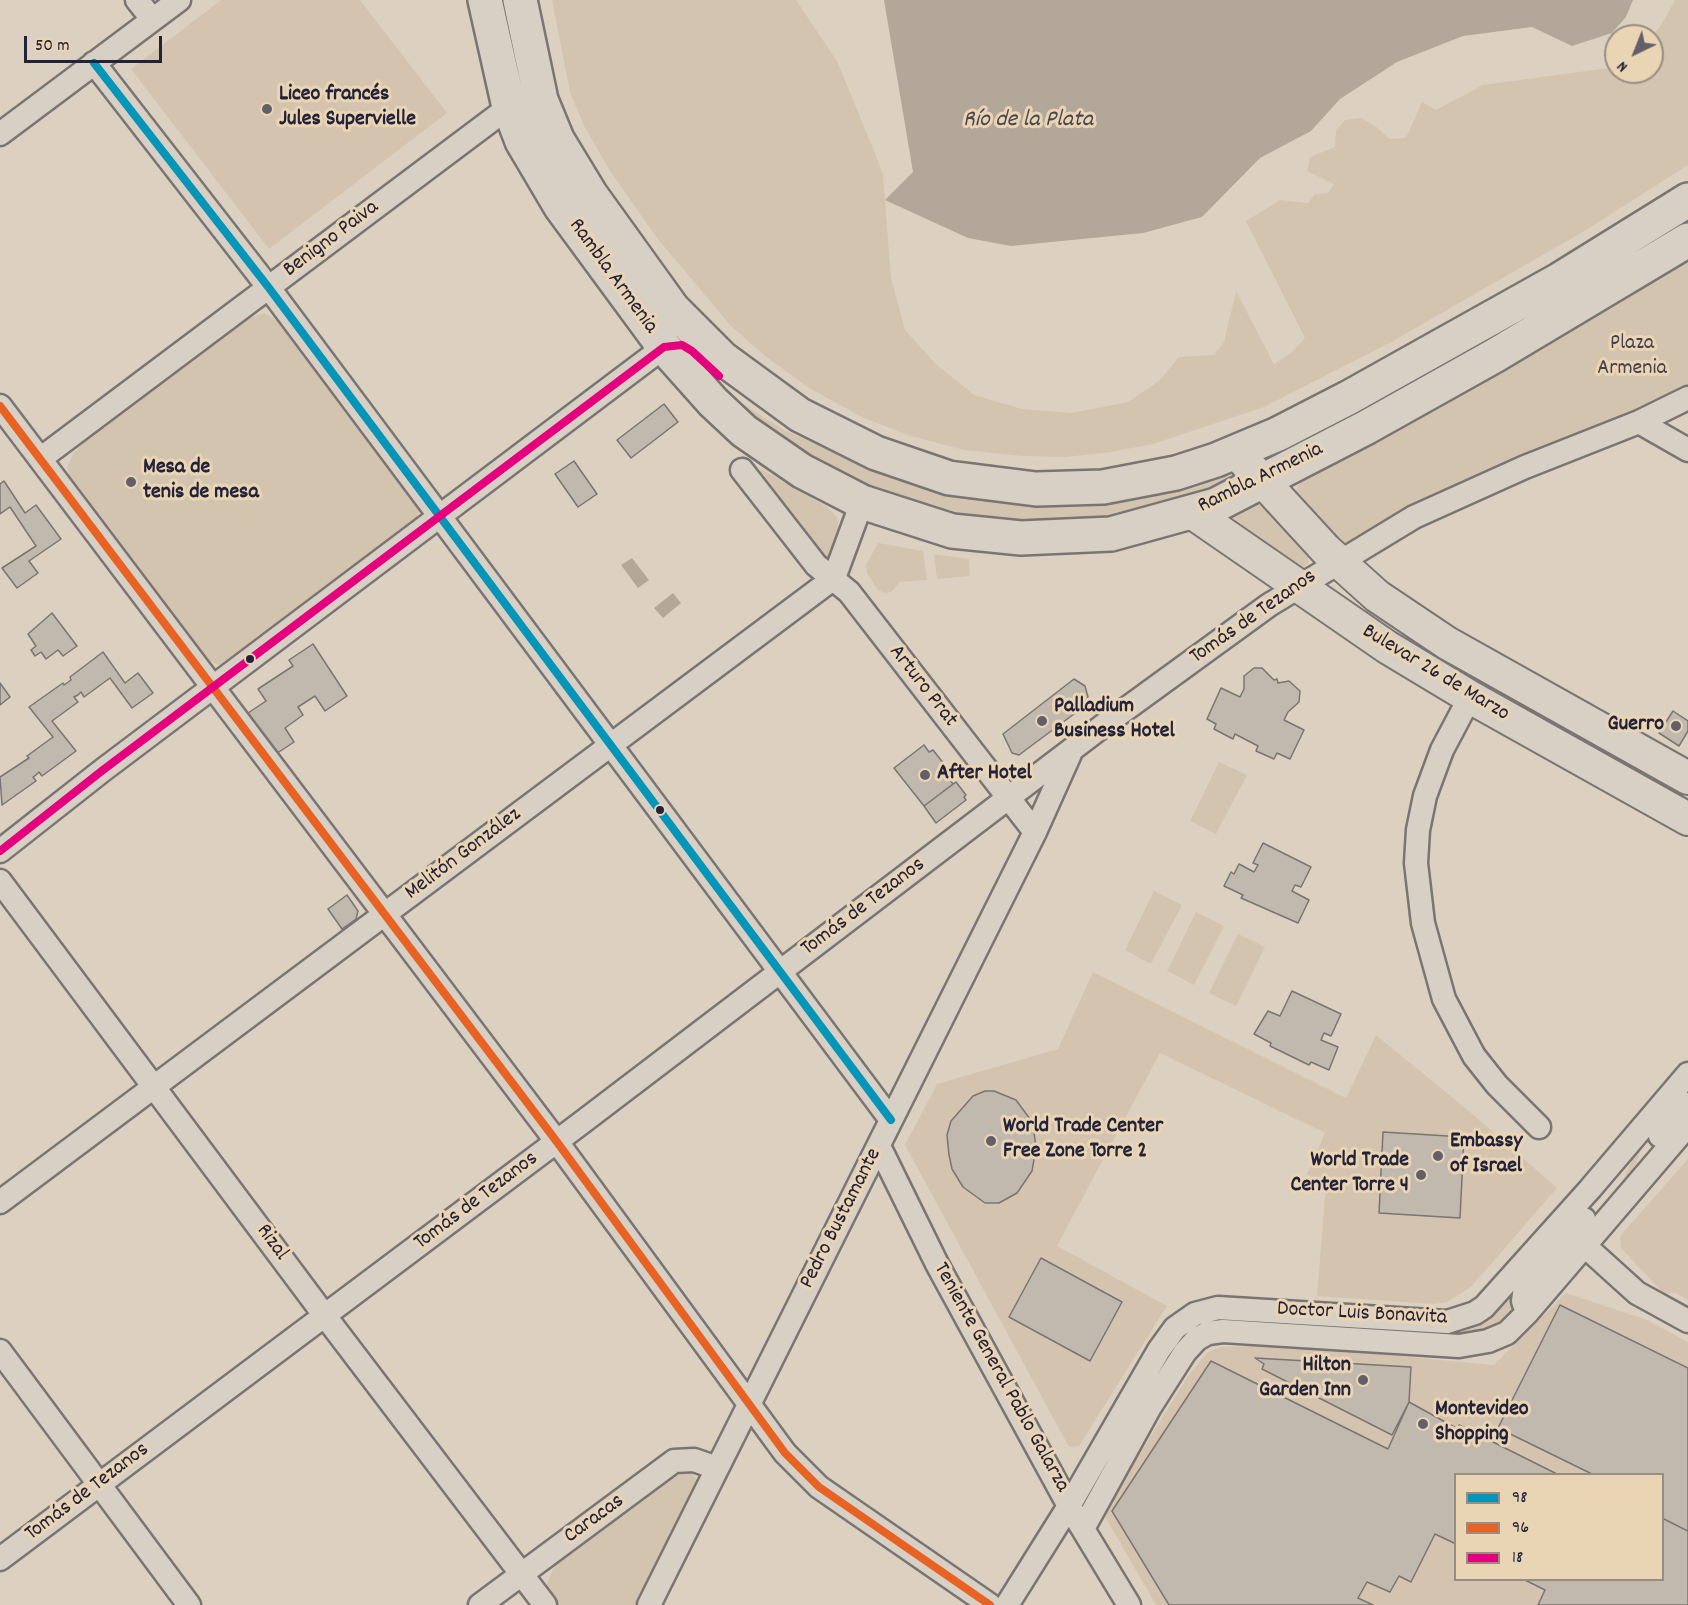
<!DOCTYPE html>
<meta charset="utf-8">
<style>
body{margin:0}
#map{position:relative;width:1688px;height:1605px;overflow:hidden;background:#dcd1c0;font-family:Dekko,sans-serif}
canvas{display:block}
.legend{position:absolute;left:1454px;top:1473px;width:210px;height:108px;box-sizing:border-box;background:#e9d4b3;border:2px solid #998d83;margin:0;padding:8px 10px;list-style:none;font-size:18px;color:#22223b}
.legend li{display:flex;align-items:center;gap:12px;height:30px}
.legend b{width:30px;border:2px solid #998d83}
.north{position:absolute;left:1604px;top:24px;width:60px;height:60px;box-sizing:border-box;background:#e9d4b3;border:2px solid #998d83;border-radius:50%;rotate:223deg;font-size:16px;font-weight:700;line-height:24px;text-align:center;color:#22223b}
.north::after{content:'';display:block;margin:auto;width:21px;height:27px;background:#635f6a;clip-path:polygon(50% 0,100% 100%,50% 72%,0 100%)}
.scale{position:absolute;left:24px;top:36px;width:138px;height:27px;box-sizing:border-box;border:3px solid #22223b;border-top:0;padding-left:8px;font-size:18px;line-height:21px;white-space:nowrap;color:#22223b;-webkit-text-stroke:4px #e9d4b3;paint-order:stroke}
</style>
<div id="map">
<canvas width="1688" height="1605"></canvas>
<ul class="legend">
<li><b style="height:8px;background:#0595b8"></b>98</li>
<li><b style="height:8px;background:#e86223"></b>96</li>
<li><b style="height:8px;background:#e5007d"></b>18</li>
</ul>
<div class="north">N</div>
<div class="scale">50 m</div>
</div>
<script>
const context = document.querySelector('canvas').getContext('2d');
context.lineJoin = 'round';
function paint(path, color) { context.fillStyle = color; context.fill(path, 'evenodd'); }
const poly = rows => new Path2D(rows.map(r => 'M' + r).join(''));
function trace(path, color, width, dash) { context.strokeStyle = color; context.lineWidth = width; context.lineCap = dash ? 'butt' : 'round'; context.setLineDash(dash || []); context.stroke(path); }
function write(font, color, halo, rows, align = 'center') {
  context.font = font + ' Dekko,sans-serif'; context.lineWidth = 6; context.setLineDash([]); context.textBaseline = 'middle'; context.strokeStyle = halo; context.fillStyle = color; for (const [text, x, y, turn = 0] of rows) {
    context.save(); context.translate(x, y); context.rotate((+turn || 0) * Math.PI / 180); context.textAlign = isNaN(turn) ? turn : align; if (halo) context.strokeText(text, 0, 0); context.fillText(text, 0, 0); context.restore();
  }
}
paint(poly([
 [221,0,360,0,447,113,269,249,131,69],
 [1093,972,1346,1098,1376,1035,1475,1116,1557,1188,1471,1287,1447,1302,1433,1304,1317,1296,1326,1184,1307,1174,1325,1133,1160,1053,1057,1246,1167,1306,1079,1446,1069,1447,905,1145,937,1084,1058,1049],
 [1688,1159,1688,1300,1674,1292,1665,1295,1621,1248,1620,1236],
 [1566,1293,1647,1320,1688,1342,1688,1605,1156,1605,1103,1513,1190,1373,1208,1352,1220,1347,1281,1345,1494,1365],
 [1456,1474,1662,1474,1662,1580,1456,1580]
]), '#d4c4af');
paint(poly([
 [552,0,796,0,837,61,877,158,883,175,891,278,905,330,936,364,974,395,1022,409,1071,413,1128,402,1159,381,1179,357,1214,355,1224,342,1236,291,1274,364,1291,353,1305,338,1246,221,1280,200,1308,203,1315,194,1328,193,1334,184,1307,171,1310,157,1335,147,1336,130,1345,120,1361,118,1378,128,1389,139,1406,138,1422,102,1436,110,1483,85,1616,67,1616,72,1652,72,1651,36,1660,27,1675,0,1688,0,1688,165,1586,230,1393,341,1264,407,1153,444,1111,452,1066,457,1022,456,964,450,911,436,864,418,809,388,765,356,730,325,657,238,610,171,584,126,570,92],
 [1688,258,1688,392,1341,547,1295,493,1301,480,1307,476,1601,311],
 [264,313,280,322,418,503,419,512,415,521,225,665,220,665,207,661,72,486,67,468,73,454,85,441,245,320],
 [729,395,784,430,874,470,910,481,1226,474,1232,478,1211,490,1162,506,1114,516,1076,522,997,522,896,505,778,444],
 [761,469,827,507,837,517,839,533,827,562,754,476],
 [1257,501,1262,501,1308,551,1308,563,1304,567,1298,571,1227,519],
 [878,543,923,551,927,580,900,582,891,592,885,593,878,590,867,573,866,565],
 [934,554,969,559,970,576,937,579],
 [1324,583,1376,624,1412,648,1456,670,1486,680,1688,791,1688,806,1440,670,1390,640,1329,598,1320,588,1320,585],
 [1219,762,1247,775,1216,834,1190,821],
 [1154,891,1182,905,1151,964,1125,950],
 [1196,912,1224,926,1194,985,1167,971],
 [1238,934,1265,947,1236,1006,1209,993],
 [1674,1110,1642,1148,1629,1179,1534,1284,1623,1181,1635,1152],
 [1522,1283,1512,1313,1504,1321,1485,1331,1461,1336,1219,1321,1145,1395,1178,1338,1193,1326,1218,1318,1432,1332,1460,1332,1491,1316],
 [690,1469,697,1480,635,1605,559,1605,548,1590,547,1584,556,1561,675,1473]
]), '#d3c4b0');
paint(poly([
 [884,0,1633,0,1626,17,1612,33,1572,46,1532,27,1463,36,1397,62,1340,99,1311,131,1260,158,1202,217,1143,233,1011,246,968,238,885,200,913,172],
 [632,558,649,580,638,588,621,565],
 [673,593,681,603,663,618,654,608]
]), '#b3a799');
const building = poly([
 [664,404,678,422,631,458,617,440,664,404],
 [574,461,597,494,578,507,555,474,574,461],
 [4,481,25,513,36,505,61,539,29,561,38,573,17,588,2,568,36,546,10,507,0,514,0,484,4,481],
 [52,613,77,646,63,656,58,650,46,659,41,652,35,656,31,650,36,646,28,634,52,613],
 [313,644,347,696,325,711,315,696,298,707,303,715,285,728,294,742,276,754,248,713,266,701,258,689,293,666,289,660,313,644],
 [103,652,125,683,138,673,153,693,132,708,110,678,84,697,81,692,78,695,74,697,78,702,52,721,76,751,42,776,39,772,36,775,33,777,36,781,2,805,0,777,29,758,27,756,53,737,29,707,63,683,64,685,71,680,70,677,103,652],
 [1254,668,1262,668,1274,680,1277,679,1278,683,1289,681,1300,691,1299,702,1288,712,1284,720,1304,730,1290,759,1277,753,1274,759,1256,751,1258,746,1235,734,1233,739,1214,729,1216,724,1207,719,1221,688,1240,697,1244,689,1244,676,1254,668],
 [1074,679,1085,686,1088,697,1082,708,1019,755,1012,753,1003,734,1074,679],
 [0,683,10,697,0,705,0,683],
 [1673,711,1688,721,1688,731,1679,746,1659,733,1673,711],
 [924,745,929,752,933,750,952,774,948,777,953,784,924,806,894,768,924,745],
 [956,782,966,795,964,797,966,800,936,823,924,806,956,782],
 [1263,843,1311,867,1301,887,1295,885,1292,891,1309,900,1298,923,1241,898,1243,895,1224,886,1231,872,1234,874,1239,864,1254,872,1258,865,1253,863,1263,843],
 [347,895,358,911,356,919,342,929,328,909,347,895],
 [1292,991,1341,1014,1331,1036,1324,1033,1321,1040,1338,1047,1329,1070,1311,1062,1309,1065,1270,1046,1271,1043,1254,1034,1268,1011,1280,1016,1292,991],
 [985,1091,994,1091,1016,1100,1030,1119,1034,1132,1036,1148,1032,1171,1017,1193,999,1203,985,1203,963,1187,952,1169,949,1155,947,1135,951,1121,973,1096,985,1091],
 [1383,1132,1464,1137,1460,1218,1379,1213,1383,1132],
 [1041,1258,1122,1302,1090,1361,1009,1317,1041,1258],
 [1560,1305,1688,1368,1688,1531,1662,1518,1662,1474,1592,1474,1498,1428,1560,1305],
 [1255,1358,1411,1367,1409,1402,1392,1435,1262,1369,1264,1364,1255,1358],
 [1211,1361,1388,1449,1409,1402,1458,1429,1459,1425,1557,1474,1456,1474,1456,1544,1435,1534,1411,1582,1399,1576,1390,1592,1367,1582,1358,1598,1373,1605,1169,1605,1112,1511,1211,1361],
 [1662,1518,1688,1531,1688,1605,1538,1605,1545,1590,1525,1580,1662,1580,1662,1518]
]);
paint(building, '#c2b9ae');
trace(building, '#7a7572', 1.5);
const street = poly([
 [137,0,152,19],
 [94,63,269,288,891,1120],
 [0,134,179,0],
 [0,406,557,1142,785,1453,819,1487,990,1605],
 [1639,422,1688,450],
 [40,459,509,107],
 [742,470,816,565,849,592,1035,832],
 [1470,697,1442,750,1425,796,1418,830,1416,863,1423,923,1444,999,1474,1056,1497,1085,1539,1127],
 [0,851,103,770,664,347],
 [0,881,325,1316,545,1605],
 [1660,1136,1682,1109,1680,1101,1672,1093],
 [879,1146,937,1264,1069,1506,1129,1605],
 [0,1202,834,578,862,502],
 [1585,1246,1637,1293,1688,1321],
 [1527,1313,1523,1301,1525,1287,1584,1219],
 [0,1351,189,1605],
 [1084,1527,1150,1407,1185,1352,1197,1339,1208,1333,1223,1331,1459,1346,1488,1341,1507,1333,1527,1313,1688,1125],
 [0,1559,580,1124,1104,725,1269,605,1414,517,1525,467,1639,422,1688,398],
 [480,1605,674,1461,694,1460,717,1468],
 [649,1605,1035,832,1070,754],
 [1007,1605,1069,1506,1159,1350,1175,1328,1195,1314,1218,1308,1447,1322,1475,1313,1484,1307,1590,1189,1688,1074]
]);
const secondary = poly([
 [1236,452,1326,550,1377,596,1447,643,1688,778],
 [1193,513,1387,647,1470,697,1688,819]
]);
const primary = poly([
 [485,0,509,107,522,141,561,207,664,347,713,402,744,431,802,471,862,502,952,531,1021,538,1111,534,1216,505,1367,427,1494,356,1688,240],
 [520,0,541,100,557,139,591,195,673,309,722,358,800,415,876,453,949,478,1036,489,1103,487,1176,473,1216,460,1278,434,1348,398,1559,280,1688,200]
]);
trace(street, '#7a7572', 27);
trace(secondary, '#7a7572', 36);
trace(primary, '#7a7572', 38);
trace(street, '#d8d0c4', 22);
trace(secondary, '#d8d0c4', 32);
trace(primary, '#d8d0c4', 33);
trace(poly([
 [94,63,269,288,891,1120]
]), '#0595b8', 8);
trace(poly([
 [0,406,557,1142,785,1453,819,1487,990,1605]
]), '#e86223', 8);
trace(poly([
 [0,851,103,770,664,347,682,345,692,351,719,376]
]), '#e5007d', 8);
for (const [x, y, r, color] of [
 [267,109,6,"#635f6a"],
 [131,482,6,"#635f6a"],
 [250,659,5,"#22223b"],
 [1042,721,6,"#635f6a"],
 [1676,726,6,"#635f6a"],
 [925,775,6,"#635f6a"],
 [660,810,5,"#22223b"],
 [991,1141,6,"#635f6a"],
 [1438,1156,6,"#635f6a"],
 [1421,1175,6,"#635f6a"],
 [1363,1380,6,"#635f6a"],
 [1423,1424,6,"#635f6a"]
]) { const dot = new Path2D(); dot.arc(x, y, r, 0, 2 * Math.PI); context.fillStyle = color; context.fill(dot); trace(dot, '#e9d4b3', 2); }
write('bold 22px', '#22223b', '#e9d4b3', [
 ["Liceo francés",279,96],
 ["Jules Supervielle",279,121],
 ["Mesa de",143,469],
 ["tenis de mesa",143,494],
 ["Palladium",1054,708],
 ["Business Hotel",1054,733],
 ["Guerro",1664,726,"right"],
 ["After Hotel",937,775],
 ["World Trade Center",1003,1128],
 ["Free Zone Torre 2",1003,1153],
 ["Embassy",1450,1143],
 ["of Israel",1450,1168],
 ["World Trade",1409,1162,"right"],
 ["Center Torre 4",1409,1187,"right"],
 ["Hilton",1351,1367,"right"],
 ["Garden Inn",1351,1392,"right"],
 ["Montevideo",1435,1411],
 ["Shopping",1435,1436]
], 'left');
write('22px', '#22223b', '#e9d4b3', [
 ["Benigno Paiva",332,240,-37],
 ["Rambla Armenia",612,277,54],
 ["Rambla Armenia",1261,479,-26],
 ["Tomás de Tezanos",1254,618,-35],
 ["Bulevar 26 de Marzo",1435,674,31],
 ["Arturo Prat",922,687,52],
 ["Melitón González",464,855,-37],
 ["Tomás de Tezanos",864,908,-37],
 ["Tomás de Tezanos",477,1202,-37],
 ["Pedro Bustamante",842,1219,-63],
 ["Rizal",271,1243,54],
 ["Doctor Luis Bonavita",1362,1315,3],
 ["Teniente General Pablo Galarza",1000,1378,61],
 ["Tomás de Tezanos",88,1493,-37],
 ["Caracas",595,1520,-36]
]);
write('22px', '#444050', '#e9d4b3', [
 ["Plaza",1632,345],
 ["Armenia",1632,370]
]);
write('italic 24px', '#484452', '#e9d4b3', [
 ["Río de la Plata",1028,122]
]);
</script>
